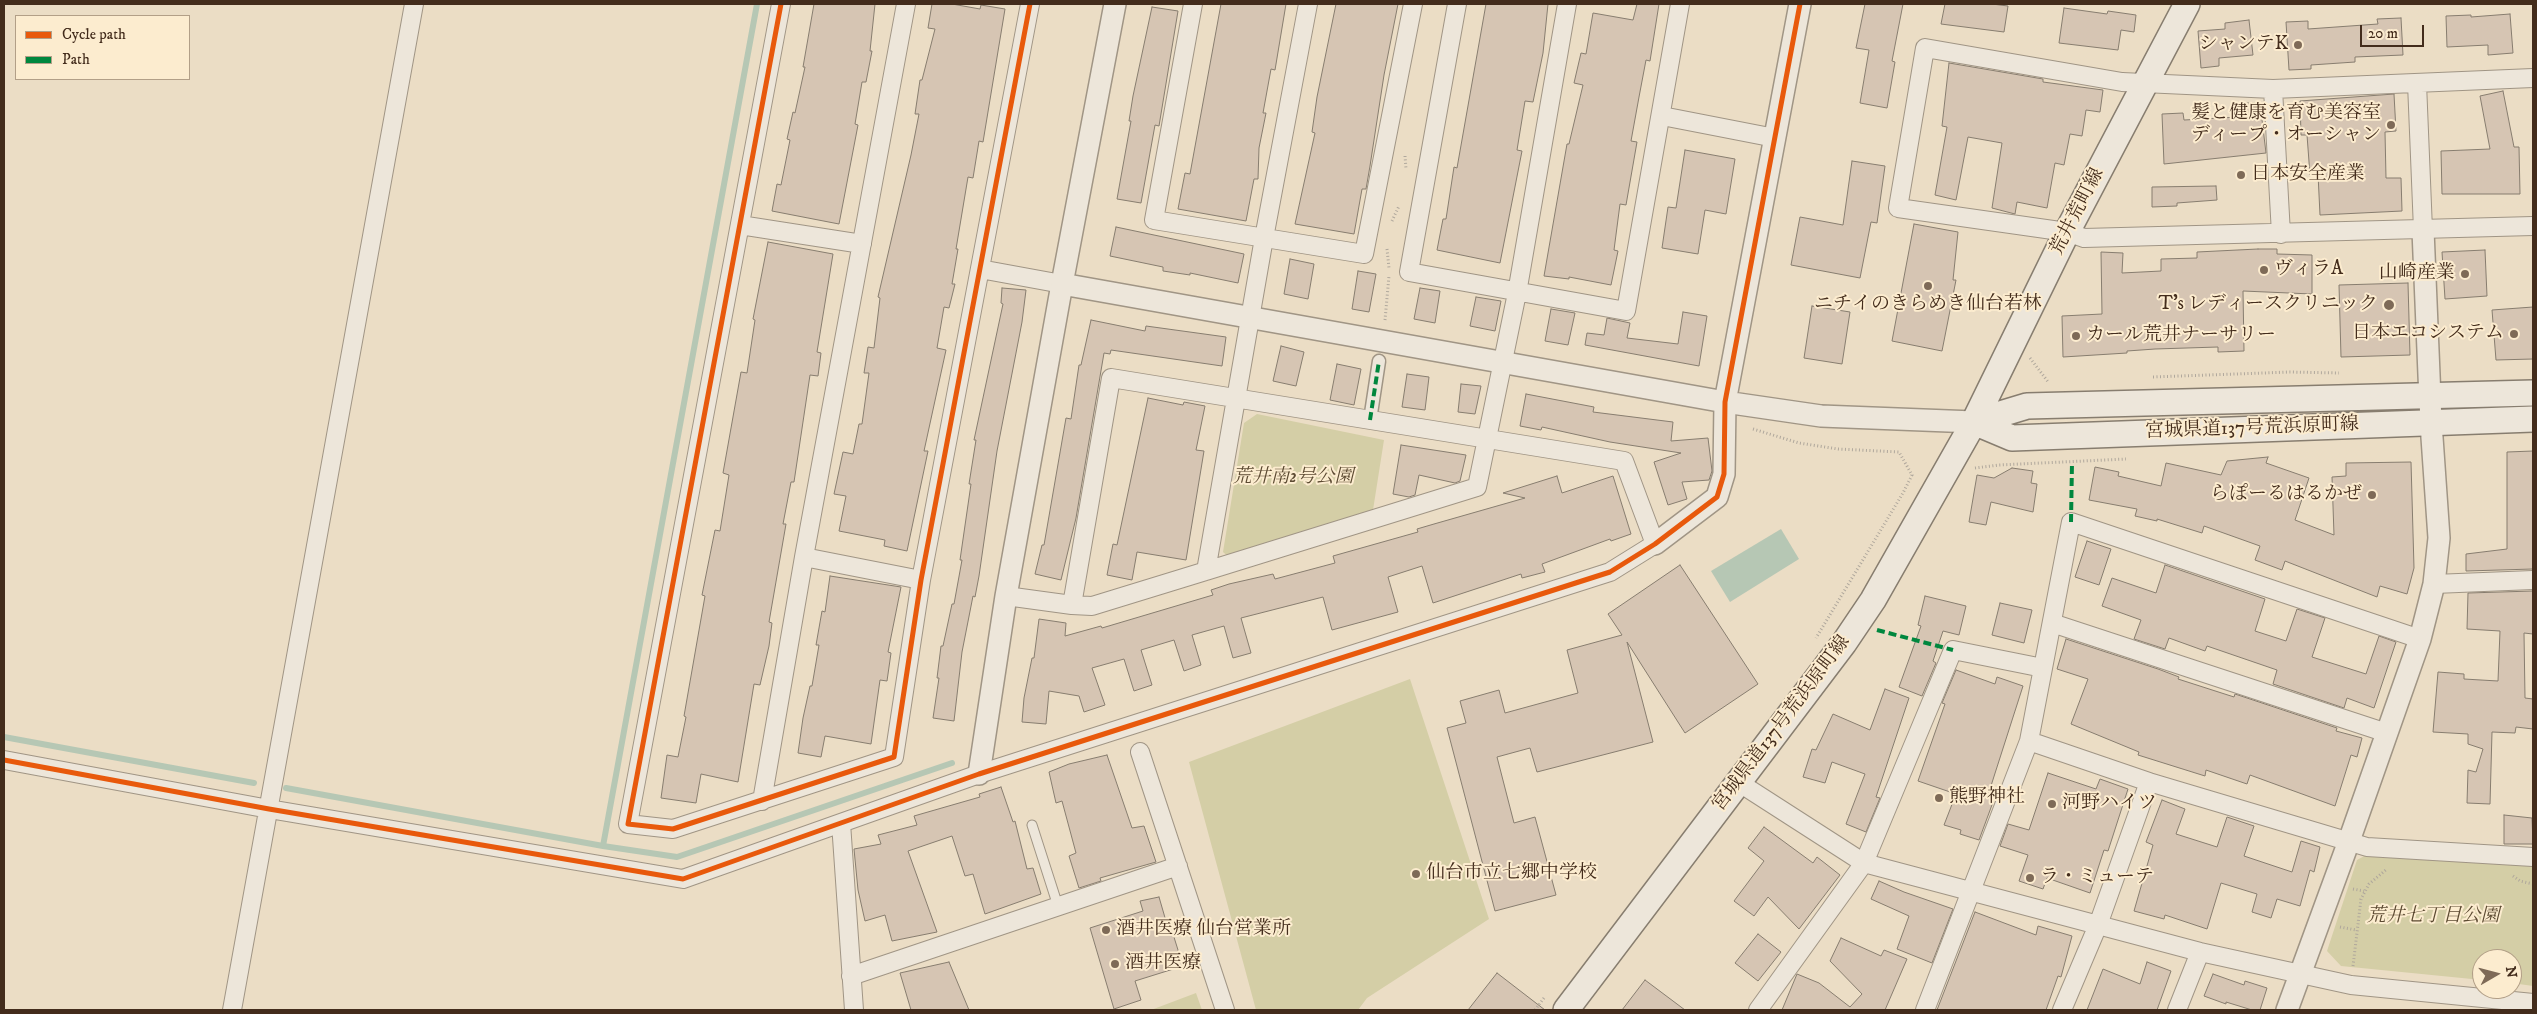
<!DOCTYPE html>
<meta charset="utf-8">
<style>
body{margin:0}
#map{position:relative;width:2537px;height:1014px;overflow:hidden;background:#ebddc5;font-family:"IM FELL DW Pica",serif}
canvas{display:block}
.frame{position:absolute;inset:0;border:5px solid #432c1c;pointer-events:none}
.legend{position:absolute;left:15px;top:15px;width:175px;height:65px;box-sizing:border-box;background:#fceccf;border:1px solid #b29f87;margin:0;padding:6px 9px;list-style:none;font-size:15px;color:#432c1c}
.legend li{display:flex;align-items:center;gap:10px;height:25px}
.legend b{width:25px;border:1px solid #b29f87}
.north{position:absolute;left:2472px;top:949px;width:50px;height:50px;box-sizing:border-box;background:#fceccf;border:1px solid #b29f87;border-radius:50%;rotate:82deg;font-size:14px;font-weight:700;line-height:20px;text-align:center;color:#432c1c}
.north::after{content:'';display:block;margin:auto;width:18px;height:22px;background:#7e6a57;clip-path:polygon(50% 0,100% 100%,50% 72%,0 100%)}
.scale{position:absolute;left:2360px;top:25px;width:64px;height:22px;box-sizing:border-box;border:2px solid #432c1c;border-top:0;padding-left:6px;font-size:15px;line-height:18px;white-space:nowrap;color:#432c1c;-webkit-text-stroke:4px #fceccf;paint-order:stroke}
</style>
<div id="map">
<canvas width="2537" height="1014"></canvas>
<div class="frame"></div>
<ul class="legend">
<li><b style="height:6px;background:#e8590c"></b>Cycle path</li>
<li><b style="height:6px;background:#00873e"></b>Path</li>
</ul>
<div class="north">N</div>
<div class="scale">20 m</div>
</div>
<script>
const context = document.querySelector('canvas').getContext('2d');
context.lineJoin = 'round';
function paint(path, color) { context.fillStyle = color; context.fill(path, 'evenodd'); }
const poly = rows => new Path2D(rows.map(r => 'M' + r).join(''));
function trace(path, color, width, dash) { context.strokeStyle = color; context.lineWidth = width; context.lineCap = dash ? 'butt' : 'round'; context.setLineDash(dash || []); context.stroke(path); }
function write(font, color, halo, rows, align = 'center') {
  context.font = font + ' "IM FELL DW Pica","Noto Serif JP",serif'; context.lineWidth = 4; context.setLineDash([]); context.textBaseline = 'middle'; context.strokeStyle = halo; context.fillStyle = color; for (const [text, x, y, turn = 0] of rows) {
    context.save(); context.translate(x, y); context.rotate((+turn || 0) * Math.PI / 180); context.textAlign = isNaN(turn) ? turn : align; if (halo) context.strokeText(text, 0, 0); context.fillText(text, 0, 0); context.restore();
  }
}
paint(poly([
 [1257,414,1384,440,1373,510,1231,559,1223,552,1244,423],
 [1410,679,1489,919,1367,998,1358,1010,1256,1010,1189,762],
 [2368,854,2533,864,2533,986,2512,983,2512,959,2482,959,2482,980,2341,966,2327,951,2357,860],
 [1196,993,1202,1010,1151,1010]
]), '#d4cea6');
paint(poly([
 [1781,529,1799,559,1730,602,1711,571]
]), '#b6c7b4');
trace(poly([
 [4,737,254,783],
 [286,788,603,846,677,857,952,763],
 [603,846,757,4]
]), '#b6c7b4', 6);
const building = poly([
 [814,4,875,4,870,51,872,51,866,82,862,82,855,124,858,125,839,224,772,211,777,184,781,185,790,140,787,139,793,112,795,113,805,67,803,67,814,4],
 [932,4,952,4,980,9,981,5,1005,9,983,142,979,141,973,178,968,177,956,249,958,249,952,284,955,284,949,308,944,307,937,348,946,350,924,451,928,451,907,551,884,546,885,540,839,531,846,496,834,494,843,452,853,454,859,424,862,424,869,373,864,373,868,347,874,348,880,298,878,297,911,155,919,114,915,114,920,80,922,80,935,29,928,28,932,4],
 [1221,4,1286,4,1275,70,1271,69,1263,113,1266,113,1259,148,1258,179,1254,179,1246,221,1178,209,1185,173,1190,174,1221,4],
 [1336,4,1398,4,1384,75,1370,166,1366,189,1362,189,1354,234,1295,224,1315,133,1312,132,1317,97,1336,4],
 [1486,4,1548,4,1543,53,1533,102,1525,101,1517,150,1522,151,1500,263,1437,250,1443,219,1446,219,1454,167,1457,168,1486,4],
 [1637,4,1659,4,1650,61,1646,60,1639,97,1631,141,1637,142,1626,205,1620,204,1614,250,1618,251,1611,285,1569,277,1569,279,1544,276,1567,144,1569,144,1583,85,1574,83,1581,53,1586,54,1593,13,1633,20,1637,4],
 [1865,4,1903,4,1892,61,1895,62,1887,108,1860,103,1869,50,1856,48,1865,4],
 [1945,4,1992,4,2008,6,2004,32,1941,24,1945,4],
 [1152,7,1178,11,1159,126,1155,125,1141,203,1117,199,1131,121,1129,121,1133,96,1152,7],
 [2064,8,2107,14,2108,11,2136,15,2134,32,2121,30,2118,50,2059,43,2064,8],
 [2510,14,2513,53,2488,55,2488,45,2447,47,2446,16,2471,15,2471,17,2510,14],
 [2401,18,2403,55,2355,57,2355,62,2311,65,2311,69,2289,70,2286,22,2308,21,2308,29,2378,24,2377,19,2401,18],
 [2249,20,2253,55,2219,58,2219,66,2201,68,2198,31,2225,29,2225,23,2249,20],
 [1949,63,2043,79,2043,82,2103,90,2100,112,2086,110,2082,136,2070,134,2064,165,2055,163,2047,208,2017,202,2015,214,1992,208,2002,143,1968,137,1956,200,1935,195,1947,127,1942,126,1949,63],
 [2503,91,2514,147,2519,147,2520,194,2442,194,2441,151,2490,149,2480,96,2503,91],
 [2394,94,2396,131,2385,132,2386,178,2401,178,2402,211,2320,215,2318,174,2310,175,2307,135,2301,135,2300,101,2394,94],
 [2238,103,2260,103,2266,153,2164,164,2162,114,2183,113,2184,120,2239,117,2238,103],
 [1685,150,1735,159,1726,214,1705,210,1698,254,1662,248,1668,207,1676,208,1685,150],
 [1852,161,1885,166,1877,223,1871,222,1860,278,1791,265,1800,217,1843,225,1852,161],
 [2216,186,2217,200,2177,203,2177,206,2152,207,2152,187,2216,186],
 [1914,224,1958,232,1953,280,1956,280,1942,351,1892,341,1914,224],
 [1116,227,1244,254,1238,283,1190,273,1190,275,1163,271,1163,267,1110,256,1116,227],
 [768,242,833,254,817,352,821,353,818,376,810,375,794,482,791,482,783,524,786,524,769,622,772,623,769,646,760,685,754,684,738,782,701,774,696,803,661,798,667,755,678,757,686,717,684,716,705,596,702,595,715,530,720,531,729,475,723,473,741,372,747,373,755,320,753,319,768,242],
 [2258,249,2277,249,2277,254,2312,255,2312,294,2243,291,2244,351,2218,352,2218,347,2155,349,2127,351,2127,353,2063,357,2062,316,2102,314,2101,252,2123,253,2122,273,2161,271,2161,259,2197,258,2197,252,2258,249],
 [2485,250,2487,296,2445,299,2442,252,2485,250],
 [1290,259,1314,264,1308,299,1284,294,1290,259],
 [1358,271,1376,274,1369,312,1352,309,1358,271],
 [2408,283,2410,355,2341,357,2339,285,2408,283],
 [1002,288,1026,290,1022,322,997,451,979,576,975,597,973,596,962,652,954,721,933,718,939,678,937,678,941,646,943,646,952,604,954,604,962,560,960,560,971,484,969,484,976,440,974,440,1003,304,1001,303,1002,288],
 [1420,288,1440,291,1435,323,1414,319,1420,288],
 [1476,297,1501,301,1495,331,1470,326,1476,297],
 [1812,306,1850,312,1842,364,1804,358,1812,306],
 [2533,307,2533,359,2496,360,2492,310,2533,307],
 [1551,309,1575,313,1568,345,1545,341,1551,309],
 [1683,312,1707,316,1699,366,1585,345,1587,333,1604,335,1607,318,1630,323,1627,338,1678,344,1683,312],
 [1091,320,1145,331,1146,326,1226,337,1222,366,1111,350,1110,354,1104,353,1076,518,1061,580,1035,574,1042,545,1044,545,1066,418,1071,419,1079,365,1081,365,1091,320],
 [1281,346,1304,352,1296,386,1273,381,1281,346],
 [1337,364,1361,369,1354,405,1330,400,1337,364],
 [1407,374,1429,377,1425,410,1402,407,1407,374],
 [1461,384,1481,386,1475,414,1458,412,1461,384],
 [1526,394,1594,407,1593,412,1673,422,1671,441,1708,438,1712,471,1709,480,1682,482,1687,499,1668,505,1654,462,1681,453,1610,442,1542,427,1541,430,1520,426,1526,394],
 [1148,398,1183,405,1184,402,1205,406,1196,450,1204,451,1186,560,1137,552,1132,580,1107,575,1113,544,1117,545,1148,398],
 [1401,445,1466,455,1460,481,1455,483,1419,475,1415,495,1409,497,1393,494,1401,445],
 [2533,451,2533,569,2466,571,2466,554,2507,549,2507,452,2533,451],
 [2268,457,2266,463,2309,478,2295,520,2334,535,2332,477,2346,476,2346,463,2411,462,2414,568,2407,594,2380,586,2377,597,2285,561,2282,570,2255,560,2260,546,2204,526,2202,533,2157,519,2157,521,2135,516,2137,509,2089,500,2095,467,2119,472,2118,476,2161,486,2166,463,2221,475,2227,461,2268,457],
 [2012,468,2033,471,2031,483,2037,484,2033,512,1991,502,1986,525,1969,522,1977,475,1994,478,2012,468],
 [1557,476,1562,493,1613,476,1631,534,1611,541,1610,539,1542,564,1545,572,1522,578,1521,574,1433,603,1422,566,1388,577,1398,612,1332,630,1323,597,1241,618,1251,653,1233,658,1224,626,1192,635,1201,665,1184,671,1174,640,1141,650,1152,685,1134,691,1124,659,1092,668,1105,705,1084,712,1079,696,1049,691,1046,724,1022,722,1024,698,1032,658,1034,658,1039,619,1066,623,1065,636,1101,626,1102,628,1213,595,1211,590,1229,584,1273,574,1275,579,1335,563,1333,556,1418,532,1417,529,1434,524,1525,498,1503,493,1557,476],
 [2087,541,2111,549,2099,585,2075,577,2087,541],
 [1680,565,1758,684,1685,733,1627,642,1653,742,1537,772,1530,748,1497,757,1514,823,1535,817,1556,895,1495,911,1447,728,1466,723,1460,701,1499,690,1505,713,1578,693,1567,650,1622,635,1608,614,1680,565],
 [2165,565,2265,599,2255,631,2286,641,2297,609,2325,618,2312,657,2366,674,2379,636,2396,642,2374,708,2347,698,2344,708,2273,684,2277,670,2207,646,2205,651,2169,638,2165,649,2134,639,2141,620,2102,606,2112,578,2156,593,2165,565],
 [830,576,901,587,888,652,891,653,887,681,880,680,871,744,825,736,821,757,798,753,803,718,810,686,812,686,819,645,816,645,822,611,825,612,830,576],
 [2533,591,2533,634,2524,633,2525,698,2533,699,2533,729,2516,727,2515,733,2492,732,2490,804,2467,803,2468,770,2476,772,2483,749,2468,744,2468,734,2433,732,2438,672,2464,674,2464,679,2498,681,2500,631,2467,629,2468,593,2533,591],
 [1925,596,1966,606,1959,635,1943,631,1933,661,1936,663,1922,696,1899,687,1921,626,1918,625,1925,596],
 [2000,603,2032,610,2024,643,1992,635,2000,603],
 [2066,639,2158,669,2179,677,2178,679,2234,697,2235,694,2337,728,2336,731,2362,738,2357,757,2351,755,2335,806,2250,775,2247,784,2206,770,2205,776,2138,755,2139,752,2071,724,2088,679,2057,669,2066,639],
 [1956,670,1995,684,1997,677,2023,686,1989,792,1996,794,1979,840,1960,834,1961,830,1944,825,1956,794,1918,781,1945,704,1942,703,1956,670],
 [1885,689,1909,698,1876,797,1880,798,1866,832,1846,824,1865,774,1832,762,1825,783,1803,777,1812,749,1816,750,1833,714,1870,730,1885,689],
 [1107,755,1132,828,1144,826,1156,862,1100,878,1101,881,1079,888,1069,856,1076,853,1062,801,1056,803,1049,772,1069,764,1107,755],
 [2048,773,2096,789,2100,779,2128,789,2108,851,2104,850,2090,893,2047,878,2043,889,2019,881,2028,855,2000,846,2008,824,2029,830,2048,773],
 [1001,787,1013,822,1015,821,1027,869,1033,868,1041,894,985,914,973,874,965,876,952,836,908,851,937,932,892,941,885,915,865,921,858,890,854,849,881,844,878,835,917,825,914,816,980,797,979,794,1001,787],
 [2162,800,2185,809,2176,834,2217,847,2227,817,2254,826,2244,856,2292,872,2301,841,2320,847,2314,872,2310,870,2300,906,2277,899,2271,918,2252,912,2257,894,2221,883,2207,929,2165,915,2164,919,2134,911,2153,845,2146,842,2162,800],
 [2504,815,2532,818,2533,844,2504,844,2504,815],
 [1764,827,1813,863,1817,857,1840,875,1799,929,1768,897,1754,916,1734,901,1764,861,1748,848,1764,827],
 [1879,881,1904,892,1953,909,1932,963,1897,949,1909,916,1871,899,1879,881],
 [1159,897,1170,935,1173,934,1183,966,1135,981,1141,1000,1114,1009,1090,928,1143,911,1140,901,1159,897],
 [1975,912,2036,935,2038,926,2072,936,2061,977,2058,976,2046,1010,1937,1010,1975,912],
 [1758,934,1781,952,1758,981,1735,963,1758,934],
 [1841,938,1881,956,1884,950,1907,959,1885,1010,1782,1010,1797,974,1819,983,1850,1007,1862,994,1830,961,1841,938],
 [949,962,969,1010,911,1010,900,973,949,962],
 [2147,962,2171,971,2157,1010,2087,1010,2103,969,2140,984,2147,962],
 [1497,973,1545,1010,1468,1010,1497,973],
 [2213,974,2244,985,2245,981,2267,988,2260,1010,2252,1010,2226,1002,2226,1004,2204,996,2213,974],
 [1645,980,1685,1010,1622,1010,1645,980]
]);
paint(building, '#d6c5b3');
trace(building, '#877d6f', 1);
const service = poly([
 [1032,825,1058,906]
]);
const pedestrian = poly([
 [1370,420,1379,361]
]);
const minor = poly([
 [781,4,628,824,673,829,894,757,921,580,1030,4],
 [1193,4,1154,220,1364,254,1413,4],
 [1457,4,1409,272,1626,311,1680,4],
 [2533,78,2273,89,2122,82,1925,48,1898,208,2067,232,2084,238,2533,226],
 [2417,83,2423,230],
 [2273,89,2281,234],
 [1662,116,1775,138],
 [740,225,862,244],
 [980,269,1062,284],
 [804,557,921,580],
 [1206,571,1477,487,1517,293,1567,4],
 [2434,584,2533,580],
 [1072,605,1092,606,1206,571,1264,238,1308,4],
 [2052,623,2387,733],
 [2029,741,2149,782,2367,847,2533,857],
 [1140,752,1225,1010],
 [4,760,269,809,683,879,979,774,1610,572,1655,544,1624,461,1111,378,1072,605,1006,596],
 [1738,782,1864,863,2200,952,2351,985,2533,1003],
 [762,801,804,557,906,4],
 [841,823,854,1010],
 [851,976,1178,866],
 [232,1010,414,4],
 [1758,1010,1864,863,1953,650,2043,668],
 [1925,1010,2029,741,2071,522,2420,639],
 [2062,1010,2098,925,2149,782],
 [2177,1010,2200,952]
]);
const tertiary = poly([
 [1062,284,1115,4],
 [1655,544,1717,497,1724,474,1725,402,1800,4],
 [979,774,1006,596,1062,284,1725,402,1821,416,1974,422],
 [2287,1010,2349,841,2420,639,2434,584,2439,538,2431,423,2423,230]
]);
const secondary = poly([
 [1974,422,2012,438,2533,419],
 [1974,422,2027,406,2533,393],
 [1566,1010,1844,643,1873,600,1974,422,2067,232,2187,4]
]);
trace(service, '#a09585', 11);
trace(pedestrian, '#a09585', 15);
trace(minor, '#a09585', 20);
trace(tertiary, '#a09585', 24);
trace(secondary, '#877d6f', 28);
trace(poly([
 [1405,156,1406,169],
 [1392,221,1399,206],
 [1387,249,1389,268],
 [1385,320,1389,276],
 [2030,358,2049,383],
 [2153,377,2290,372,2339,373],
 [1753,429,1799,443,1838,449,1899,452,1912,475,1903,493,1816,638],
 [1975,468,1999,465,2126,459],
 [2513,876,2520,881,2533,884],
 [2353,889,2364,891],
 [2340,927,2356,930],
 [2353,966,2361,899,2369,884,2387,869],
 [1535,1010,1544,998]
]), '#afa79c', 3, [1, 2.5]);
trace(service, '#ede6da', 9);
trace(pedestrian, '#ede6da', 12);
trace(minor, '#ede6da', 18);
trace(tertiary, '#ede6da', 21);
trace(secondary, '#ede6da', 25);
trace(poly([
 [1370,420,1379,361],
 [2071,522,2072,462],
 [1877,630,1953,650]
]), '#00873e', 4, [8, 4]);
trace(poly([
 [781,4,628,824,673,829,894,757,921,580,1030,4],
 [4,760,269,809,683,879,979,774,1610,572,1655,544,1717,497,1724,474,1725,402,1800,4]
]), '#e8590c', 5);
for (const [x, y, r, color] of [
 [2298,45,5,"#7e6a57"],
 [2391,125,5,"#7e6a57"],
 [2241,175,5,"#7e6a57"],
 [2264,270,5,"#7e6a57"],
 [2465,274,5,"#7e6a57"],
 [1928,286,5,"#7e6a57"],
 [2389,305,6,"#7e6a57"],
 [2514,334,5,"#7e6a57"],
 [2076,336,5,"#7e6a57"],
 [2372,495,5,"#7e6a57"],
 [1939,798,5,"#7e6a57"],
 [2052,804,5,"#7e6a57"],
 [1416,874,5,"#7e6a57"],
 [2030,878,5,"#7e6a57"],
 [1106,930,5,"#7e6a57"],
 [1115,964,5,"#7e6a57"]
]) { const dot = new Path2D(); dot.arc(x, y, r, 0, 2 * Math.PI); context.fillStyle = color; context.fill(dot); trace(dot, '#fceccf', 2); }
write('19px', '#432c1c', '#fceccf', [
 ["シャンテK",2288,45,"right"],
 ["髪と健康を育む美容室",2381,114,"right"],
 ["ディープ・オーシャン",2381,136,"right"],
 ["日本安全産業",2251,175],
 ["ヴィラA",2274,270],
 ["山崎産業",2455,274,"right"],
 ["ニチイのきらめき仙台若林",1928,305,"center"],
 ["T's レディースクリニック",2378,305,"right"],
 ["日本エコシステム",2504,334,"right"],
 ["カール荒井ナーサリー",2086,336],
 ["らぽーるはるかぜ",2362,495,"right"],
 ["熊野神社",1949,798],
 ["河野ハイツ",2062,804],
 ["仙台市立七郷中学校",1426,874],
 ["ラ・ミューテ",2040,878],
 ["酒井医療 仙台営業所",1116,930],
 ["酒井医療",1125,964]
], 'left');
write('19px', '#432c1c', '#fceccf', [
 ["荒井荒町線",2078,212,-63],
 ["宮城県道137号荒浜原町線",2252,429,-2],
 ["宮城県道137号荒浜原町線",1782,724,-53]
]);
write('italic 19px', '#5c4a32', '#fceccf', [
 ["荒井南2号公園",1293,478],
 ["荒井七丁目公園",2433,917]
]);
</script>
